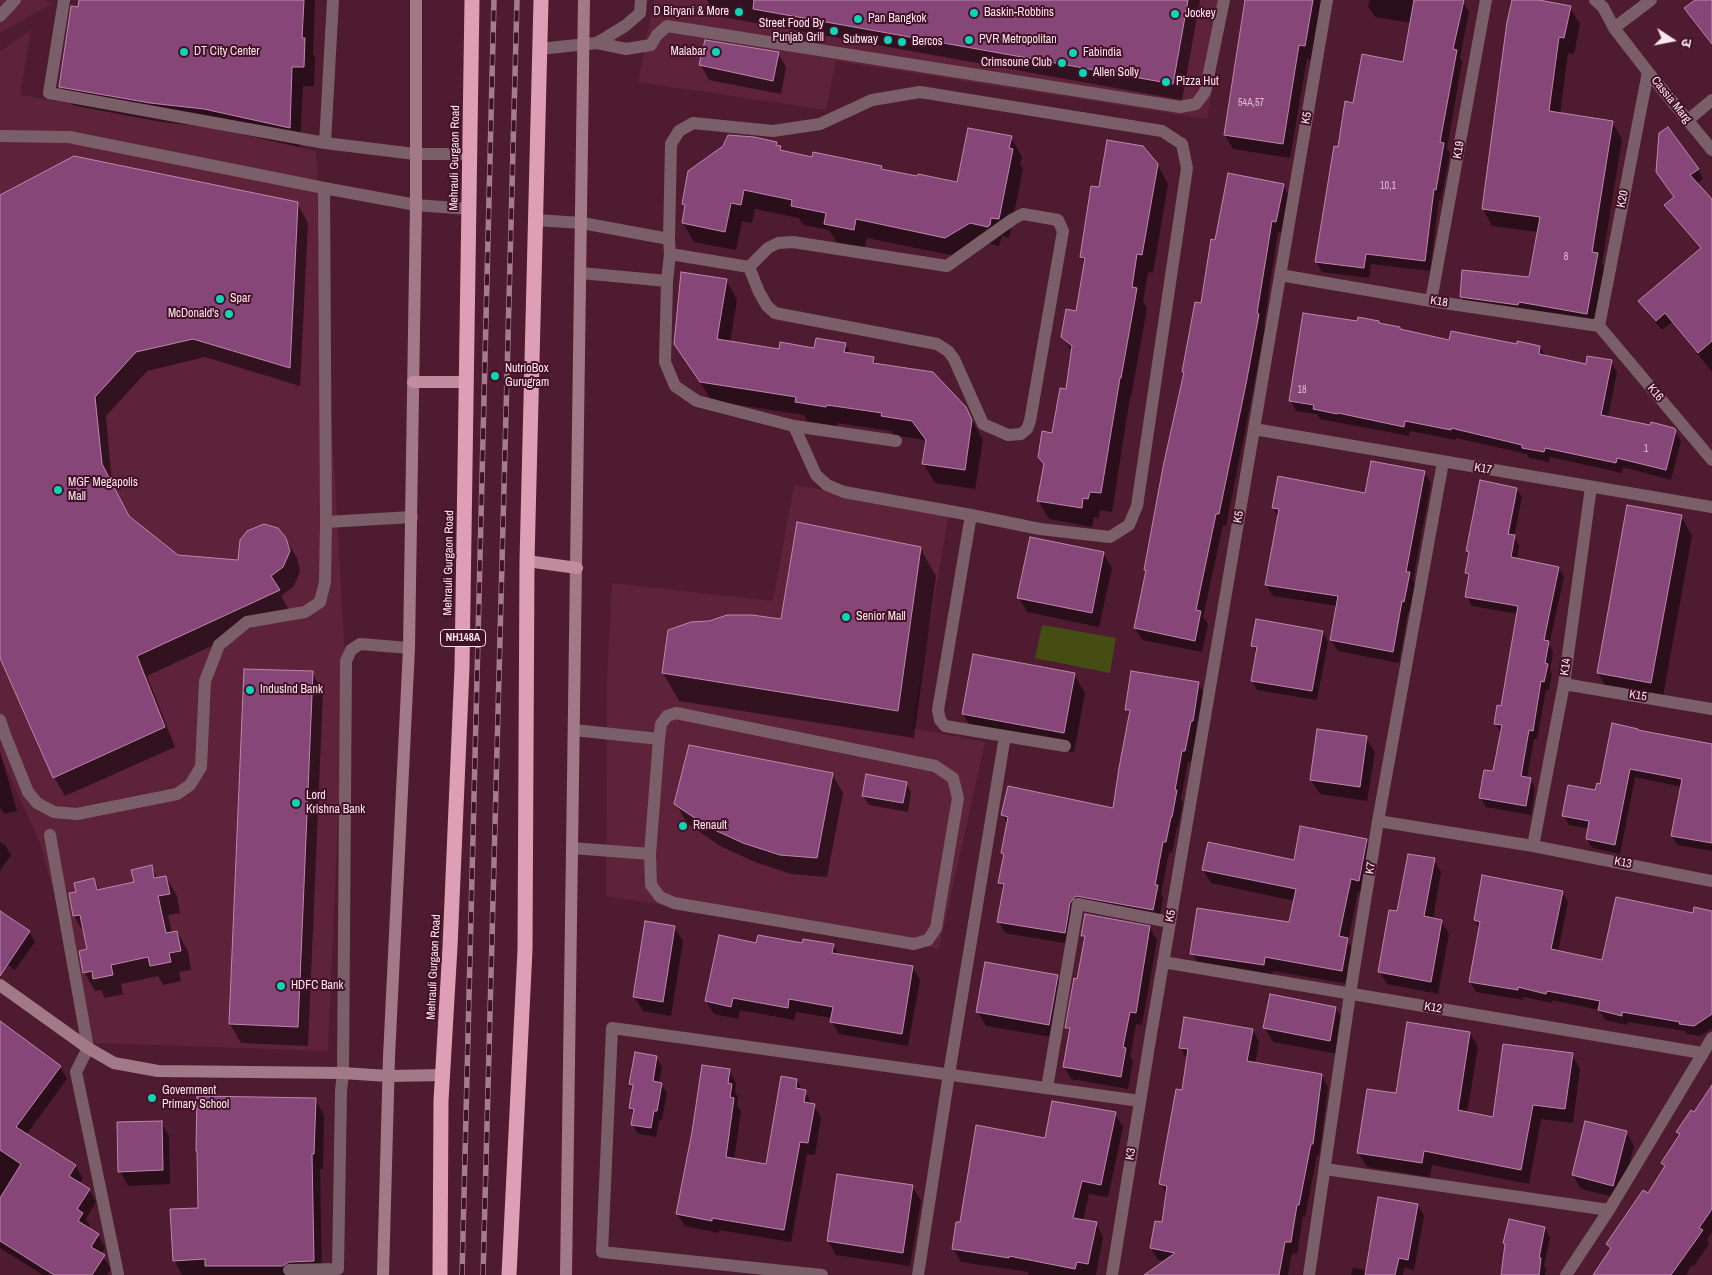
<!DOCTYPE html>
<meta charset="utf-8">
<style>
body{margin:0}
#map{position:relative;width:1712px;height:1275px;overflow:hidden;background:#4f1b31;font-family:"Archivo Narrow","Noto Sans Devanagari",sans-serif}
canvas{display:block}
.north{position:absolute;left:1647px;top:15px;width:50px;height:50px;-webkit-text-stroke:4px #431127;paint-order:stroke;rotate:101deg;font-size:14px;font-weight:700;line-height:20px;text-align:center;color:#fce6ed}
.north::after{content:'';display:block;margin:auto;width:18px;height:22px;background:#fce6ed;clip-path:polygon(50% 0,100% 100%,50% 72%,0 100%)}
</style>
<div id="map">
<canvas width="1712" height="1275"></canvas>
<div class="north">उ</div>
</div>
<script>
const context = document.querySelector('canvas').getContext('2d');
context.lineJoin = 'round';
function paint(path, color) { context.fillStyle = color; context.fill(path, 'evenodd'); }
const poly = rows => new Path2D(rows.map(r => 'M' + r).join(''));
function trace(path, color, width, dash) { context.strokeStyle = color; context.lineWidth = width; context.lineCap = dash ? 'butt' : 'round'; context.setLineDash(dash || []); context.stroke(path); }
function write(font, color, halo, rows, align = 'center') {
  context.font = font + ' "Archivo Narrow",sans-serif'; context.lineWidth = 4; context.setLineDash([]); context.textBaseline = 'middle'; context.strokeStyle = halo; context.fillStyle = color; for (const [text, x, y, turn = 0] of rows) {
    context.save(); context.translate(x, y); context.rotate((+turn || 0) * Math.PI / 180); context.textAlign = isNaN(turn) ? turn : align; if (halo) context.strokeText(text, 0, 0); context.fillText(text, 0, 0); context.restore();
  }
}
paint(poly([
 [0,0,42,0,53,3,0,33],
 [654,0,1227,0,1207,119,836,61,826,110,638,82],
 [31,30,20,95,202,126,316,151,345,658,328,1051,92,1043,41,845,0,755,0,52],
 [794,485,949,513,912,728,985,742,939,949,606,896,607,678,612,583,773,601]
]), '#5e223b');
paint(poly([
 [1042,625,1116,638,1110,673,1035,658]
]), '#454d13');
paint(poly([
 [80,0,315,0,313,54,315,58,314,86,303,86,300,147,216,128,161,122,72,105,61,86],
 [707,0,1200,0,1182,100,717,16],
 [1246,0,1323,0,1313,60,1307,59,1290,158,1233,149,1225,135],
 [1370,0,1465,0,1464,3,1469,12,1460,57,1462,62,1447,149,1450,154,1441,200,1439,199,1430,271,1371,264,1369,278,1322,272,1316,261,1339,149,1354,104,1404,63,1411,23,1375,17,1368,6],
 [1513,0,1533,0,1570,8,1580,24,1574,54,1568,53,1560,114,1612,122,1622,139,1602,263,1607,271,1596,331,1471,313,1461,297,1530,279,1539,232,1492,226,1483,209],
 [778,53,786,67,781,94,709,80,701,65],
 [1011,138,1022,157,1020,164,1023,169,1009,238,1002,236,999,246,982,242,956,256,867,238,864,249,837,243,829,230,803,225,799,218,755,209,752,223,742,221,736,250,694,242,683,223,686,209,683,204,776,143,783,152,813,158,881,167,883,171,958,183],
 [1157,164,1168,184,1153,273,1148,272,1143,302,1147,308,1131,397,1130,397,1112,512,1100,510,1099,518,1094,517,1092,527,1049,519,1038,500,1044,466,1039,457,1053,434,1067,390,1073,354,1063,337,1077,313,1086,265,1081,257,1100,189],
 [1698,169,1703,179,1697,184,1712,201,1712,372,1672,322,1662,330,1646,311,1640,301,1701,249,1672,215,1666,206,1674,198,1657,172],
 [1283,185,1290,197,1283,233,1278,232,1264,324,1265,327,1252,396,1226,526,1223,525,1203,617,1208,624,1202,652,1142,640,1135,628,1147,572,1145,570,1216,241],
 [0,197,297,203,308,223,300,386,205,357,147,371,106,416,112,484,130,519,178,556,239,562,285,538,297,558,300,571,294,586,281,596,289,610,147,676,175,747,65,796,54,777,0,655],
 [726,280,737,300,730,342,780,350,815,349,845,344,851,355,873,358,877,365,965,407,983,440,975,489,935,483,924,464,927,443,924,440,893,435,892,431,837,423,837,426,807,421,804,415,712,401,675,343],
 [1379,324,1401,331,1450,341,1540,347,1546,357,1587,366,1611,362,1617,372,1608,417,1675,431,1681,441,1671,480,1623,467,1622,473,1550,457,1549,462,1529,458,1527,454,1456,438,1456,440,1410,431,1409,436,1320,419,1317,414,1296,411,1290,400],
 [1424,472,1431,483,1413,580,1416,585,1411,613,1408,612,1399,663,1338,651,1331,640,1338,606,1273,596,1266,585,1278,517,1273,508,1366,495],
 [1517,489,1522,498,1514,536,1519,546,1517,559,1559,568,1564,577,1549,645,1553,652,1550,670,1552,674,1549,690,1546,690,1537,739,1534,739,1527,778,1530,779,1535,788,1531,815,1486,807,1481,798,1494,773,1501,733,1495,723,1502,707,1518,614,1472,606,1467,596,1470,579,1466,573,1469,555,1467,551],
 [1515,495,1517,495,1508,541,1505,540],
 [1628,507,1681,516,1692,536,1662,702,1609,692,1598,673],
 [920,548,936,576,914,738,679,701,663,673,782,621],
 [1103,553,1112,568,1099,627,1027,612,1019,598],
 [1323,632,1328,642,1317,700,1257,690,1252,680,1257,653,1253,646],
 [245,670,312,673,323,692,308,1046,241,1043,230,1024],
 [1074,674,1085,693,1074,752,974,733,963,714],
 [1198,683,1205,694,1191,762,1188,761,1181,799,1183,803,1178,827,1177,827,1172,853,1169,852,1161,894,1163,898,1159,921,1081,908,1071,944,1005,933,999,922,1004,890,1000,883,1005,857,1003,853,1008,825,1003,815,1114,810,1130,716,1126,709],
 [1613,725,1712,746,1712,851,1677,845,1672,836,1682,787,1635,777,1620,854,1592,848,1587,839,1589,829,1569,825,1564,816,1596,792,1601,785],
 [1366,738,1375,752,1367,801,1320,794,1311,780],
 [0,751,17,811,5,814,0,808],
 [832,774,843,793,827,877,791,874,755,862,720,846,687,823,676,804],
 [906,783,911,792,908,812,869,805,863,796],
 [1366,840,1374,854,1366,894,1358,892,1348,942,1355,953,1349,984,1273,971,1272,978,1200,967,1192,953,1290,924,1295,901,1211,883,1203,870,1295,862],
 [0,842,5,845,11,855,0,871],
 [1434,860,1441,872,1433,919,1441,921,1449,934,1438,994,1387,984,1379,971,1398,913],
 [151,867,158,879,166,877,177,896,180,913,168,915,172,933,177,932,188,951,191,970,179,972,181,981,163,985,158,976,121,984,123,994,105,998,101,990,95,991,84,972,89,950,85,935,74,916,77,893,94,880,100,890,135,883],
 [1562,892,1568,902,1558,952,1603,962,1694,915,1712,912,1712,1028,1700,1036,1687,1034,1685,1031,1628,1022,1627,1025,1605,1020,1599,1010,1552,1000,1552,1003,1524,997,1523,1000,1476,992,1470,982,1480,929,1475,920],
 [0,912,29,932,35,942,15,970,0,959],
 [674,927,683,941,671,1016,643,1011,634,997],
 [1150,928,1157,940,1142,1025,1136,1024,1130,1057,1133,1061,1128,1089,1071,1079,1064,1067,1070,1033,1067,1027,1078,980,1085,941,1082,936],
 [757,944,833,945,839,955,913,968,920,980,908,1046,839,1034,832,1022,832,1018,796,1012,794,1020,740,1010,738,1019,714,1014,706,1001],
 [1057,976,1065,991,1057,1038,986,1026,978,1012],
 [1336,1008,1344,1022,1338,1054,1273,1042,1264,1027],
 [0,1027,60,1067,67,1079,26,1135,75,1165,83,1178,79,1184,89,1190,96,1202,86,1219,90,1226,88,1229,98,1235,105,1248,101,1254,111,1269,107,1275,43,1275,0,1248],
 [1253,1030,1259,1042,1255,1064,1322,1075,1328,1087,1319,1156,1317,1155,1305,1217,1303,1216,1297,1254,1292,1253,1288,1275,1149,1275,1166,1261,1158,1260,1151,1248,1163,1223,1167,1195,1161,1184,1183,1091,1187,1060,1180,1047],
 [1470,1033,1478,1047,1467,1113,1494,1119,1572,1054,1580,1069,1573,1123,1541,1119,1529,1184,1432,1165,1430,1177,1367,1167,1358,1153,1397,1095],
 [656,1057,662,1067,659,1083,661,1084,667,1093,662,1120,659,1120,656,1137,638,1134,633,1125,634,1115,630,1108,633,1090,630,1084],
 [729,1070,736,1083,735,1092,738,1097,737,1105,741,1111,734,1160,767,1165,797,1080,802,1090,805,1091,812,1105,814,1105,821,1118,815,1155,807,1154,791,1242,719,1230,719,1233,685,1226,677,1214],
 [1712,1087,1712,1232,1707,1239,1709,1244,1694,1266,1692,1265,1686,1275,1599,1275,1611,1250,1608,1244,1648,1194,1665,1168,1662,1163,1680,1136,1678,1132,1694,1113],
 [315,1099,324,1115,323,1169,320,1169,322,1275,182,1275,174,1260,199,1209],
 [1115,1114,1123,1127,1108,1197,1089,1194,1083,1221,1096,1223,1103,1237,1096,1275,1028,1275,1029,1272,961,1262,953,1248,961,1224,1046,1139],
 [161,1122,169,1136,170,1184,128,1186,120,1171],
 [1626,1132,1634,1146,1621,1199,1581,1189,1573,1175],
 [912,1186,921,1201,910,1266,836,1255,828,1241],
 [1418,1205,1424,1216,1414,1270,1404,1268,1403,1275,1351,1275,1353,1268,1367,1270],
 [1545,1228,1550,1238,1544,1265,1546,1269,1545,1275,1502,1275]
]), '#0007');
const building = poly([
 [79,0,304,0,302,38,305,38,304,67,292,67,290,128,204,109,150,103,59,87,71,6,78,7,79,0],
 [754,0,1188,0,1173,84,753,9,754,0],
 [1245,0,1313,0,1305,46,1299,45,1283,144,1224,135,1245,0],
 [1414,0,1464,0,1453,49,1457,50,1440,142,1444,143,1436,190,1434,189,1425,261,1366,254,1364,268,1315,262,1334,146,1338,147,1345,101,1353,103,1362,54,1403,62,1414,0],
 [1512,0,1539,0,1571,6,1564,38,1559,37,1549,111,1613,121,1592,252,1598,253,1587,314,1519,302,1518,305,1460,297,1462,270,1529,277,1540,217,1482,209,1507,22,1512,0],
 [1695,0,1712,0,1712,44,1684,8,1695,0],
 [705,40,779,52,773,81,699,65,705,40],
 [1668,127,1699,169,1690,175,1712,199,1712,341,1698,353,1665,313,1656,321,1638,301,1701,248,1664,205,1674,197,1656,172,1659,133,1668,127],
 [968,128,1012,136,1009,148,1013,149,999,219,991,218,990,225,988,227,970,223,945,238,856,219,854,230,824,224,826,213,791,206,792,200,744,190,741,205,731,203,725,232,682,223,685,205,682,204,688,171,723,146,728,135,754,137,777,142,776,145,781,146,780,150,812,157,813,152,882,166,881,169,917,176,918,174,957,182,968,128],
 [1107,140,1143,146,1158,164,1142,255,1137,254,1132,287,1137,288,1121,378,1120,378,1101,493,1090,492,1088,499,1083,498,1082,508,1037,501,1044,464,1038,457,1042,431,1052,433,1060,388,1066,389,1072,346,1061,337,1066,309,1076,311,1085,258,1080,257,1091,186,1099,187,1107,140],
 [74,156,298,202,290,368,193,339,136,352,95,397,102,464,129,516,178,555,238,560,240,540,247,531,264,524,278,528,286,538,290,551,283,567,271,576,280,590,137,656,165,727,53,778,0,658,0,195,74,156],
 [1228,173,1284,184,1276,222,1272,221,1257,313,1259,314,1246,384,1219,514,1216,514,1196,610,1201,611,1195,641,1134,628,1146,570,1144,570,1163,467,1184,372,1182,372,1195,302,1201,303,1211,239,1215,240,1228,173],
 [681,272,727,279,717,339,779,349,780,342,814,348,816,338,846,343,844,352,874,357,873,363,933,372,966,407,972,420,965,470,922,464,926,440,912,421,881,416,882,413,827,405,826,407,795,402,796,397,700,382,674,344,681,272],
 [1303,313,1357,321,1358,317,1379,321,1379,323,1400,327,1400,329,1449,340,1451,331,1517,344,1517,341,1540,346,1539,354,1586,364,1587,356,1612,360,1601,415,1650,425,1651,422,1674,428,1676,430,1666,470,1617,458,1616,463,1545,448,1544,452,1522,448,1522,445,1451,428,1451,430,1405,421,1404,427,1338,413,1337,414,1313,409,1314,405,1289,401,1303,313],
 [1371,461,1425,471,1406,572,1410,572,1404,602,1402,601,1393,652,1330,640,1338,596,1265,585,1279,509,1272,508,1278,476,1365,493,1371,461],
 [1480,480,1517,488,1508,534,1515,535,1511,557,1559,567,1544,640,1549,641,1545,663,1548,664,1544,682,1541,681,1533,731,1529,730,1521,776,1531,778,1526,806,1479,798,1484,770,1493,771,1502,725,1494,724,1497,705,1501,706,1518,606,1465,597,1469,574,1465,573,1469,552,1466,551,1480,480],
 [1627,505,1682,515,1651,683,1597,673,1627,505],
 [797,522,921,547,898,711,662,673,668,630,691,622,709,621,727,615,752,615,781,619,797,522],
 [1030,537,1104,552,1092,613,1017,598,1030,537],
 [1256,619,1323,631,1312,691,1251,681,1257,647,1251,646,1256,619],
 [973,654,1075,673,1064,733,962,714,973,654],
 [244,669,313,671,298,1027,229,1024,244,669],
 [1131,671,1199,682,1193,721,1191,721,1185,751,1182,751,1175,790,1177,790,1172,817,1171,817,1166,842,1163,842,1155,885,1158,885,1153,910,1076,896,1070,903,1065,933,997,922,1004,884,998,883,1004,854,1001,853,1008,817,1001,815,1008,786,1113,808,1119,768,1130,710,1125,710,1131,671],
 [1612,723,1638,729,1638,730,1712,744,1712,843,1671,836,1682,779,1630,769,1615,845,1586,839,1589,821,1562,816,1568,785,1595,790,1597,783,1600,784,1612,723],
 [1317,729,1367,736,1360,787,1310,780,1317,729],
 [689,745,833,773,817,858,780,855,743,843,708,827,674,804,689,745],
 [866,774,907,782,903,803,862,796,866,774],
 [1300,826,1367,839,1359,881,1351,879,1339,936,1348,938,1342,971,1265,957,1264,965,1190,954,1197,908,1289,922,1296,889,1202,870,1208,842,1294,860,1300,826],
 [1408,854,1435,858,1424,916,1442,920,1431,982,1378,972,1389,910,1397,911,1408,854],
 [152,865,154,878,166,876,170,894,158,896,166,933,177,931,181,951,169,953,171,962,150,966,148,957,111,965,113,975,93,979,92,971,83,973,79,951,87,949,80,915,73,916,69,893,76,892,74,883,94,878,97,890,134,882,131,870,152,865],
 [1482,875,1563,891,1551,949,1602,960,1616,897,1693,913,1694,907,1712,911,1712,1014,1694,1026,1679,1024,1680,1022,1622,1012,1622,1016,1598,1010,1600,1001,1547,991,1546,994,1518,987,1518,990,1469,982,1480,922,1474,920,1482,875],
 [0,911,30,931,0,976,0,911],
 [1085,914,1150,926,1136,1013,1130,1012,1123,1047,1126,1048,1121,1077,1063,1067,1070,1028,1065,1028,1074,978,1077,979,1085,936,1081,936,1085,914],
 [645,921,675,926,663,1002,633,997,645,921],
 [719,935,756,943,758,935,802,943,803,939,834,944,832,953,913,966,902,1034,830,1022,833,1007,789,999,788,1008,733,998,731,1007,705,1001,719,935],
 [985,962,1058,975,1049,1025,976,1012,985,962],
 [1270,994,1336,1007,1330,1041,1263,1028,1270,994],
 [1184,1017,1253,1029,1247,1061,1322,1074,1313,1144,1311,1144,1299,1205,1297,1205,1291,1242,1285,1242,1279,1275,1144,1275,1175,1253,1150,1248,1155,1221,1162,1222,1167,1186,1159,1184,1176,1089,1182,1090,1188,1049,1179,1048,1184,1017],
 [0,1021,61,1066,16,1127,76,1165,69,1176,90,1189,77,1209,83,1213,78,1221,99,1234,91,1247,105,1255,92,1275,54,1275,0,1241,0,1198,21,1164,0,1150,0,1021],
 [1407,1022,1470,1032,1458,1110,1493,1117,1503,1044,1573,1053,1565,1109,1533,1105,1521,1170,1424,1151,1422,1163,1357,1153,1367,1089,1396,1093,1407,1022],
 [635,1052,657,1056,653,1081,662,1083,657,1111,654,1111,651,1128,631,1125,634,1109,629,1108,633,1085,629,1084,635,1052],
 [702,1065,730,1069,728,1083,732,1084,730,1097,734,1098,726,1157,766,1164,781,1076,797,1079,796,1088,806,1090,804,1102,815,1104,808,1143,800,1142,784,1230,712,1218,712,1221,676,1214,692,1132,702,1065],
 [1712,1085,1712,1209,1699,1228,1703,1230,1671,1275,1593,1275,1611,1248,1606,1244,1643,1190,1648,1193,1665,1166,1661,1163,1680,1134,1676,1132,1691,1110,1694,1112,1712,1085],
 [197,1096,316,1098,314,1154,312,1154,314,1261,289,1262,282,1266,205,1266,205,1259,173,1261,170,1209,198,1208,197,1151,196,1151,197,1096],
 [1052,1101,1116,1112,1101,1185,1082,1181,1073,1218,1097,1222,1088,1264,1077,1262,1075,1269,1009,1256,1009,1258,952,1249,956,1222,960,1222,976,1125,1045,1138,1052,1101],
 [162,1121,163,1170,118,1172,117,1122,162,1121],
 [1585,1121,1627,1131,1613,1186,1572,1175,1585,1121],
 [837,1174,913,1185,903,1253,827,1241,837,1174],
 [1378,1197,1418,1204,1408,1260,1399,1258,1395,1275,1365,1275,1378,1197],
 [1509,1219,1545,1227,1539,1258,1541,1258,1539,1275,1501,1275,1505,1244,1503,1243,1509,1219]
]);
paint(building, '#874678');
trace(building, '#bc88ae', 1);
trace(poly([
 [64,0,49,93,325,143,415,154,470,154],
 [0,16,15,0],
 [597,43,625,26,640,13,641,0],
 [539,49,597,43,626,49,651,45,657,35,667,26,1180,107,1196,104,1205,92,1224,0],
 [0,136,69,137,324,188,416,205,469,209],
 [325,143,333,0],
 [326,522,412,517],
 [0,720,5,735,28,792,37,803,54,812,77,814,177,794,190,785,201,767,205,681,219,645,247,622,305,612,320,602,325,582,326,522,324,188],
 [50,835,88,1048,76,1072,118,1274],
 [572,848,650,854,651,885,660,897,674,903,914,944,928,940,936,928,958,798,953,778,935,766,676,713,667,716,661,724,659,739,574,730],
 [650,854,659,739],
 [289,1270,338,1269,341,1091,343,1073,346,661,351,650,360,644,409,648]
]), '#7a5f68', 12);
trace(poly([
 [1595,0,1603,7,1614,28,1648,72,1712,150],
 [1614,28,1651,0],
 [920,92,1162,131,1182,144,1187,168,1137,506,1129,525,1110,537,1040,529,971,515,844,492,827,485,816,475,794,426,697,401,675,386,665,362,667,281,670,254,669,239,671,144,679,131,693,123,773,131,820,124,872,100,920,92],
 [1688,120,1712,100],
 [535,220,582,223,669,239],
 [670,254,749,267,768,248,778,243,793,242,947,266,1013,219,1023,214,1058,220,1063,231,1030,421,1027,429,1021,434,1008,435,983,424,954,359,948,351,937,344,775,313,767,306,759,292,749,267],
 [581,273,667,281],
 [1280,275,1431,301,1599,326],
 [1431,301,1486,0],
 [1599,326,1648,72],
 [1599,326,1712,460],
 [794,426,896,441],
 [1254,429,1712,507],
 [971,515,938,710,940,720,945,726,1065,746],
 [1564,684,1712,709],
 [1378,821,1533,846,1712,881],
 [1533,846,1564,684,1591,487],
 [1163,962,1702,1053],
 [1047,1088,1078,904,1170,922],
 [1325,1169,1609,1210],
 [822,1275,602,1252,612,1028,1140,1101],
 [918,1275,949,1074,1005,736],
 [1112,1275,1151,1034,1327,0],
 [1309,1275,1350,994,1378,821,1443,462],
 [1566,1275,1609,1210,1712,1038]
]), '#7a5f68', 12);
trace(poly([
 [0,985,88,1048,114,1063,158,1071,343,1073,388,1076,444,1075],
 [383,1275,389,1057,409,648,416,205,416,0],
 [566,1275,584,0]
]), '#a27987', 12);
trace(poly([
 [413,382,466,382],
 [527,561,577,568]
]), '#c28c9f', 12);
trace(poly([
 [440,1275,441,1101,450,947,462,668,472,0],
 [509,1275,525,950,527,561,541,0]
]), '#de9eb4', 15);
const rail = poly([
 [462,1275,494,0],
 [483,1275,517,0]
]);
trace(rail, '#a37d8c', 5.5);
trace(rail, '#431127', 4, [11]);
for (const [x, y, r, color] of [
 [739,12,5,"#0ad5b5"],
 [974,13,5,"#0ad5b5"],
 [1175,14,5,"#0ad5b5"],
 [858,19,5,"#0ad5b5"],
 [834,31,5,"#0ad5b5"],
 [888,40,5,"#0ad5b5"],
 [969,40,5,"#0ad5b5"],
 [902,42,5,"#0ad5b5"],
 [184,52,5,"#0ad5b5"],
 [716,52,5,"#0ad5b5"],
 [1073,53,5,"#0ad5b5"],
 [1062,63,5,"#0ad5b5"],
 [1083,73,5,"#0ad5b5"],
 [1166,82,5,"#0ad5b5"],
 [220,299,5,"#0ad5b5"],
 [229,314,5,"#0ad5b5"],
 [495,376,5,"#0ad5b5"],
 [58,490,5,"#0ad5b5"],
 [846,617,5,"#0ad5b5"],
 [250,690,5,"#0ad5b5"],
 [296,803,5,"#0ad5b5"],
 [683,826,5,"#0ad5b5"],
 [281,986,5,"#0ad5b5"],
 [152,1098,5,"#0ad5b5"]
]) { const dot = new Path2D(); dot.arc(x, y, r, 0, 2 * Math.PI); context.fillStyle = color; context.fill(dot); trace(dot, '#431127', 2); }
write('10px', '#dfbed0', null, [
 ["54A,57",1251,103],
 ["10,1",1388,186],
 ["8",1566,257],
 ["18",1302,390],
 ["1",1646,449]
]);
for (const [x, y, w] of [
 [463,638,45]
]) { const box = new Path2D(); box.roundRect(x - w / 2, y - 8.5, w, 17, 4); context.fillStyle = '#431127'; context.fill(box); trace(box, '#fce6ed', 1); }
write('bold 11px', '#fce6ed', null, [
 ["NH148A",463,638]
]);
write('12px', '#fce6ed', '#431127', [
 ["D Biryani & More",729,12,"right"],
 ["Baskin-Robbins",984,13],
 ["Jockey",1185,14],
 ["Pan Bangkok",868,19],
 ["Street Food By",824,24,"right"],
 ["Punjab Grill",824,38,"right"],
 ["Subway",878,40,"right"],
 ["PVR Metropolitan",979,40],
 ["Bercos",912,42],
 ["DT City Center",194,52],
 ["Malabar",706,52,"right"],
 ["Fabindia",1083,53],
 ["Crimsoune Club",1052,63,"right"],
 ["Allen Solly",1093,73],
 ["Pizza Hut",1176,82],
 ["Spar",230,299],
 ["McDonald's",219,314,"right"],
 ["NutrioBox",505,369],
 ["Gurugram",505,383],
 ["MGF Megapolis",68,483],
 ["Mall",68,497],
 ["Senior Mall",856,617],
 ["IndusInd Bank",260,690],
 ["Lord",306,796],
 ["Krishna Bank",306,810],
 ["Renault",693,826],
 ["HDFC Bank",291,986],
 ["Government",162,1091],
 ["Primary School",162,1105]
], 'left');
write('12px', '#fce6ed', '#431127', [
 ["Cassia Marg",1671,100,51],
 ["K5",1307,118,-80],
 ["K19",1459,150,-80],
 ["Mehrauli Gurgaon Road",455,158,-89],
 ["K20",1623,199,-79],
 ["K18",1439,302,9],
 ["K16",1655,393,50],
 ["K17",1483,469,10],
 ["K5",1239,517,-80],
 ["Mehrauli Gurgaon Road",449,563,-89],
 ["K14",1566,667,-82],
 ["K15",1638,696,9],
 ["K13",1623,863,11],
 ["K7",1371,868,-81],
 ["K5",1171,916,-80],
 ["Mehrauli Gurgaon Road",434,967,-87],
 ["K12",1433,1008,10],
 ["K3",1131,1154,-81]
]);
</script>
